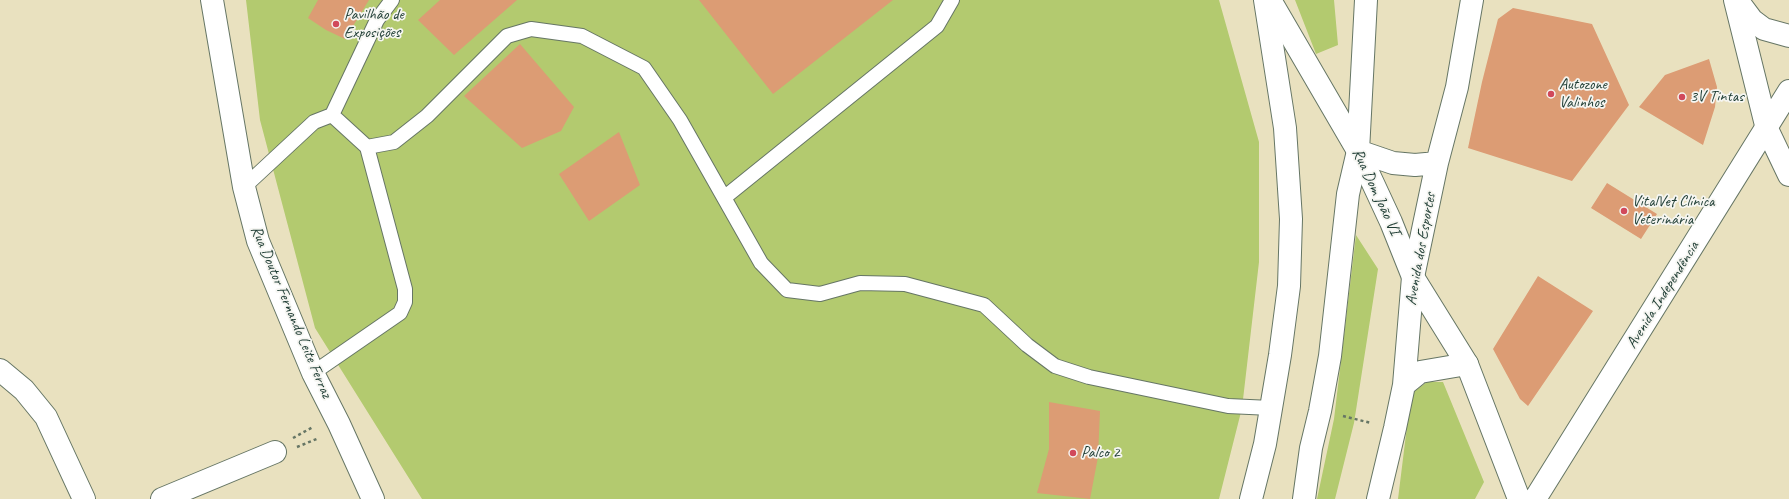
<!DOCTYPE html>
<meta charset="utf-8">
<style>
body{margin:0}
canvas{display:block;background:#e9e1bf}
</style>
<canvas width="1789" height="499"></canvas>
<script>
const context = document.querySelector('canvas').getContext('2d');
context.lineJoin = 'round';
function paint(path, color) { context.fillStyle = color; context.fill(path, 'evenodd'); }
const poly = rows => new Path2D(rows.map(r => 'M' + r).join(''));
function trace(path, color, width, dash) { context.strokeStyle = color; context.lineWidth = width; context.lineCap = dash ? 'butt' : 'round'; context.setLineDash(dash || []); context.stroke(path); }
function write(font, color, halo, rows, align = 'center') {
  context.font = font + ' Caveat,sans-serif'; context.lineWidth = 3.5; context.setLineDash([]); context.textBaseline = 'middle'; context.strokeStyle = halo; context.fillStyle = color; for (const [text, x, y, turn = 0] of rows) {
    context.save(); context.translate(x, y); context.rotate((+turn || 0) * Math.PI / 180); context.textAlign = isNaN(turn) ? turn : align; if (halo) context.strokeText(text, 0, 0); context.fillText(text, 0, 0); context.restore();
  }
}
paint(poly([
 [246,0,1219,0,1259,142,1259,262,1242,408,1219,499,422,499,315,328,260,120],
 [1295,0,1334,0,1338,45,1316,54],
 [1356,235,1378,269,1354,423,1335,499,1317,499,1334,419],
 [1427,382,1443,382,1484,482,1475,499,1398,499,1411,394]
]), '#b3ca6f');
paint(poly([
 [318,0,369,0,345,39,326,30,308,18],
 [440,0,517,0,454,55,418,20],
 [699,0,893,0,773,94],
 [1513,8,1592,24,1629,105,1572,181,1468,148,1482,82,1498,19],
 [520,44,574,107,561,131,522,148,464,96],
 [1709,59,1717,87,1715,107,1703,145,1639,107,1665,75],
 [619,132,640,185,589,221,559,174],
 [1607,183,1657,214,1641,239,1591,208],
 [1538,276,1593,311,1528,406,1520,399,1493,349],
 [1049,402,1100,411,1098,457,1090,499,1037,493,1049,449]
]), '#dc9c74');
const lane = poly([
 [367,147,394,142,427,116,507,36,531,29,582,36,644,68,680,120,761,263,787,290,820,294,860,283,905,284,984,305,1027,345,1055,366,1089,377,1228,406,1271,408],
 [244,187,314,122,332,115,377,20,392,0],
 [725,197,937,26,952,0],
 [313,373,400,313,405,302,405,289,367,147,332,115]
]);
const street = poly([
 [212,0,244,187,258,241,313,373,339,424,373,499],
 [1735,0,1767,129,1789,175],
 [0,370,24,390,46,417,84,499],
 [162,499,275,452],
 [1251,499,1265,444,1280,355,1289,286,1291,219,1285,128,1265,0]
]);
const secondary = poly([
 [1270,0,1358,151,1391,222,1413,277,1467,364,1519,499],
 [1737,0,1752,20,1764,29,1789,36],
 [1535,499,1789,91]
]);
const primary = poly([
 [1358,151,1393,163,1415,165,1437,163],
 [1404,385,1420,372,1467,364],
 [1304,499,1311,448,1320,411,1330,356,1348,194,1358,151,1366,0],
 [1378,499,1395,428,1404,385,1413,277,1437,163,1457,87,1472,0]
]);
trace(lane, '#667665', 16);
trace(street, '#667665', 24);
trace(secondary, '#667665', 24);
trace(primary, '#667665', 24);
trace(poly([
 [1343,416,1371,423],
 [293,438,313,427],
 [297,447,319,438]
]), '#667665', 2.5, [3, 3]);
trace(lane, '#fff', 14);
trace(street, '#fff', 22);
trace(secondary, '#fff', 22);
trace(primary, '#fff', 22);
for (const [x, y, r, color] of [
 [336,24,4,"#d1495b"],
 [1551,94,4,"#d1495b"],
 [1682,97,4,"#d1495b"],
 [1624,211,4,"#d1495b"],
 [1073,453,4,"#d1495b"]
]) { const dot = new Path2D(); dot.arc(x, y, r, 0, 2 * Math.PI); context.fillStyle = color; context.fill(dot); trace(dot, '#f6f6f2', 1.5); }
write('16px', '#1f3d34', '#f6f6f2', [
 ["Pavilhão de",344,15],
 ["Exposições",344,33],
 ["Autozone",1559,85],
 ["Valinhos",1559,103],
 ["3V Tintas",1690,97],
 ["VitalVet Clínica",1632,202],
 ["Veterinária",1632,220],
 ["Palco 2",1081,453]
], 'left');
write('16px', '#1f3d34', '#f6f6f2', [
 ["Rua Dom João VI",1376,192,65],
 ["Avenida dos Esportes",1421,249,-80],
 ["Avenida Independência",1663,295,-58],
 ["Rua Doutor Fernando Leite Ferraz",291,312,67]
]);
</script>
